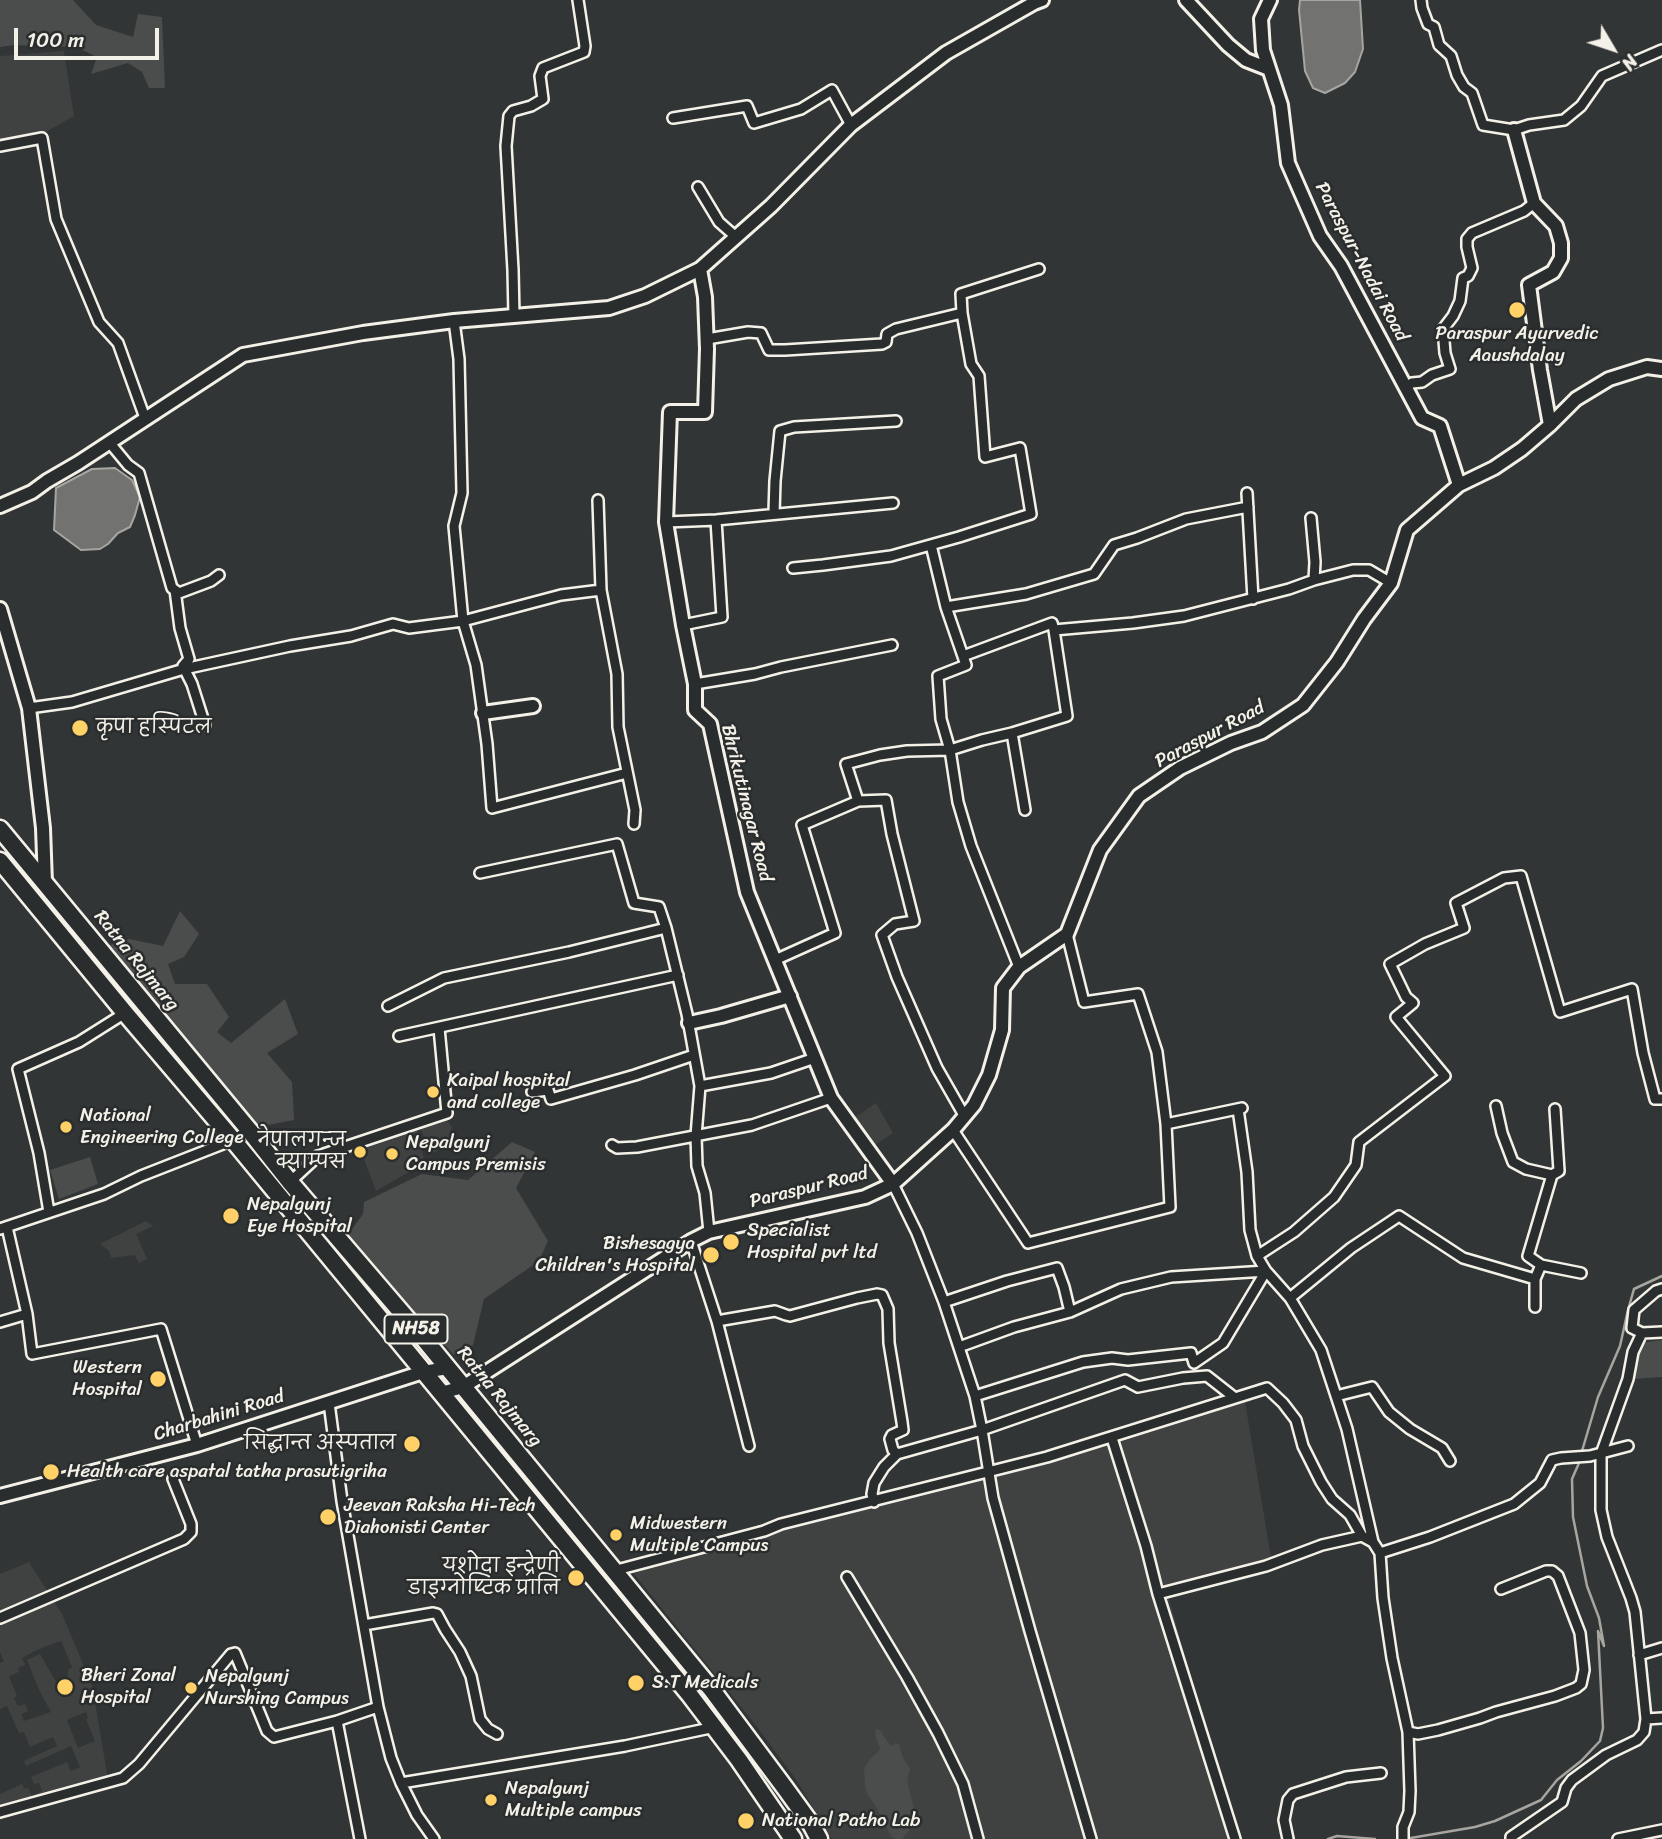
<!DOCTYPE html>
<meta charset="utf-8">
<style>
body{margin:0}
#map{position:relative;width:1662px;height:1839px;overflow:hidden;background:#323535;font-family:Sriracha,sans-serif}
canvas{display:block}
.north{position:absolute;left:1578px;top:14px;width:70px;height:70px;-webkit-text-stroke:5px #2a2d2e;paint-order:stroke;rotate:129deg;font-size:19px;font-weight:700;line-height:28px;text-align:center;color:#f4f1e8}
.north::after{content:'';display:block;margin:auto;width:24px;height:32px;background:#f4f1e8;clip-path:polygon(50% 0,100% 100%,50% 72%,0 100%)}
.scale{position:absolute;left:14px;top:28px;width:145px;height:32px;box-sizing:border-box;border:4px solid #f4f1e8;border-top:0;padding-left:9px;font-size:21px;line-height:24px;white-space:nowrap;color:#f4f1e8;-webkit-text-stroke:5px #2a2d2e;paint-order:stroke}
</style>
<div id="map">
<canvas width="1662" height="1839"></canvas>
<div class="north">N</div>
<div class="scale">100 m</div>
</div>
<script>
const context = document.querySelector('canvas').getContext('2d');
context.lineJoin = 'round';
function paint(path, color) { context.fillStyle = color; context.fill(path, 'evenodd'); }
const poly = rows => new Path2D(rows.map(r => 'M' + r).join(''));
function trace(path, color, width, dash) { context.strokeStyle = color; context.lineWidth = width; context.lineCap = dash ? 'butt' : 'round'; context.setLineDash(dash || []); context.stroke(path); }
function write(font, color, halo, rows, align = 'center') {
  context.font = font + ' Sriracha,"Playpen Sans Deva",sans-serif'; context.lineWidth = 5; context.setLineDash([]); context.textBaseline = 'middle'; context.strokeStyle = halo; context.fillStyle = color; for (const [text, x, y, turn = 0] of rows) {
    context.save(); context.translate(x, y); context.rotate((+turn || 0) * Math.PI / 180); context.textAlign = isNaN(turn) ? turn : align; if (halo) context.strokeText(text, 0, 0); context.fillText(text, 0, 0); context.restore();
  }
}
paint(poly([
 [64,51,74,116,42,134,0,143,0,56],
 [876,1103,893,1133,871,1148,851,1120],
 [447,1121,452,1127,445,1148,432,1153,428,1150,421,1129],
 [416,1126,425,1163,376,1191,359,1146],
 [146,1221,153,1226,136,1234,147,1259,139,1263,135,1255,111,1258,109,1251,100,1244],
 [1245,1402,1271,1557,1168,1594,1197,1702,1239,1839,832,1839,795,1778,758,1728,631,1570,762,1534,772,1535,781,1530,864,1507,982,1479,1120,1442],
 [29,1562,62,1614,92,1685,108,1779,0,1811,0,1794,22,1784,24,1789,28,1788,32,1796,42,1791,39,1783,34,1784,31,1777,67,1762,71,1771,80,1767,71,1746,26,1766,24,1761,57,1746,53,1737,30,1747,24,1732,19,1733,7,1706,0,1709,0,1663,4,1661,0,1652,0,1574],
 [61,1641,72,1667,68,1670,68,1679,56,1682,40,1654,27,1660,39,1690,51,1712,24,1721,21,1714,28,1711,25,1704,18,1706,14,1698,17,1696,9,1676,19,1672,18,1668,25,1665,22,1658,39,1649],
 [86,1712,88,1718,86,1719,95,1741,78,1748,67,1720]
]), '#404242');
paint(poly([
 [0,0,73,0,96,25,133,37,138,14,162,17,165,88,149,88,142,72,128,63,91,74,97,57,76,47,14,45,0,47],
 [180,911,199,934,184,957,168,964,175,984,207,984,229,1017,217,1032,231,1043,285,999,298,1034,267,1053,292,1082,294,1120,252,1128,107,946,129,939,163,946],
 [512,1142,535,1152,516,1188,548,1241,539,1261,484,1299,473,1345,454,1355,353,1248,349,1233,363,1214,364,1202,422,1174,468,1180],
 [90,1157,98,1184,59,1199,50,1170],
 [1662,1340,1662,1377,1632,1379,1640,1343],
 [876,1729,880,1730,889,1744,892,1746,895,1743,899,1744,902,1756,910,1769,907,1781,915,1812,908,1815,909,1831,902,1839,895,1839,891,1836,877,1808,868,1795,865,1787,864,1769,870,1759,878,1752,880,1749,875,1734]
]), '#4b4d4c');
const water = poly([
 [1300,0,1360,0,1363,49,1355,72,1345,83,1325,93,1313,88,1305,71,1299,10,1300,0],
 [115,468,132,480,140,497,135,515,130,527,118,533,108,544,100,549,81,550,54,530,56,488,92,469,115,468]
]);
paint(water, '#727370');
trace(water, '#a6a5a0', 2);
trace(poly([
 [1582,1451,1598,1397,1620,1346,1628,1310,1634,1289,1662,1276],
 [1328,1839,1337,1836,1375,1839],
 [1405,1839,1475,1827,1495,1821,1541,1800,1557,1780,1581,1761,1600,1741,1603,1728,1598,1631,1604,1646,1599,1618,1587,1586,1573,1517,1572,1479,1579,1463]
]), '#a6a5a0', 2.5);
const street = poly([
 [1421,0,1422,8,1428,24,1434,27,1439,45,1451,56,1457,75,1464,87,1472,93,1483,125,1514,130,1529,125,1564,120,1581,106,1602,76,1662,50],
 [673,118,747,106,754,123,801,109,832,90,851,125],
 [0,146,42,138,56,219,99,322,118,343,145,418],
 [698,187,719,222,736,237],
 [514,316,513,270,506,146,509,116,513,111,531,106,543,99,540,76,543,68,584,52,585,46,578,0],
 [454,321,459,359,462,493,454,526,463,621,476,665,487,744,492,808,627,773],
 [707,339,748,332,761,333,769,350,785,350,882,344,886,342,887,334,896,329,962,313,961,294,1039,269],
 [1406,387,1412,383,1422,382,1432,375,1450,369,1445,353,1443,329,1453,316,1460,301,1463,278,1468,276,1472,268,1467,247,1467,239,1472,233,1524,211,1534,203],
 [109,442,128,465,139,473,172,588,179,593,211,581,219,575],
 [1247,493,1253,599],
 [598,500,601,590],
 [1248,507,1186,519,1137,538,1114,545,1094,574,1026,594,946,607,966,665,938,676,941,719,950,750,982,740,1012,733,1067,716,1054,630,1133,623,1184,616,1289,589,1314,580,1353,570,1369,570,1391,583],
 [774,513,775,481,780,431,794,427,896,421],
 [1311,518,1315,562,1314,580],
 [666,522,716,520,893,503],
 [931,545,946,607],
 [793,568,823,565,891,556,959,537,1031,514,1020,448,985,457,979,376,971,364,962,313],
 [175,590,180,628,189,659,183,666,192,684,205,725],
 [683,625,722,617,716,520],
 [963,656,1052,623,1054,630],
 [695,684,755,674,781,667,892,645],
 [29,708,72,702,184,669,290,646,351,636,393,624,409,628,463,621,561,595,601,590,617,674,618,727,635,810,634,824],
 [1012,733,1025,810],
 [480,873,617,844,634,903,659,907,666,928],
 [1067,934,1084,1002,1138,994,1157,1052,1166,1124],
 [775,960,835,933,802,825,858,801],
 [388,1006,444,978,569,952,666,928,687,1014,700,1086,696,1136,697,1166,705,1193,709,1232],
 [399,1036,678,975],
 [700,1086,771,1073,815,1058],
 [532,1092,548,1090,551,1099,635,1075,694,1055],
 [1496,1106,1502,1133,1513,1162,1526,1169,1552,1175,1528,1256,1541,1265],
 [1238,1109,1247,1172,1250,1230,1257,1256,1266,1271,1290,1298,1321,1350,1347,1429,1373,1542,1380,1553,1383,1598,1392,1658,1408,1732,1410,1791,1409,1812,1403,1827,1403,1839],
 [965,1117,937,1068,897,977,882,935,895,924,914,921,892,834,886,800,858,801,846,764,880,755,907,751,950,750,958,802,971,846,1019,967],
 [953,1130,1028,1243,1170,1207,1166,1124,1242,1108],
 [612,1145,617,1148,637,1147,752,1125,831,1098],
 [1552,1175,1559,1171,1555,1109],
 [290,1182,318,1156,447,1113,439,1028],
 [893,1184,917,1233,944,1302,975,1396,982,1430,993,1498,1030,1631,1091,1839],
 [49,1212,39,1153,18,1069,79,1042,125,1013],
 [0,1229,104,1194,141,1176,233,1140,249,1130],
 [691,1241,717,1321,749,1446],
 [1257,1256,1294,1232,1334,1197,1356,1165,1359,1142,1445,1076,1396,1017,1413,1003,1406,997,1390,964,1425,944,1464,928,1456,903,1504,878,1521,876,1560,1012,1632,989,1643,1053,1655,1099,1662,1099],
 [1535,1279,1541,1265,1581,1273],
 [1290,1298,1351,1248,1399,1216,1463,1258,1535,1279,1535,1307],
 [944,1302,1007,1281,1057,1268,1064,1287,1070,1312],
 [27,1314,32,1354,161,1329,197,1445],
 [717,1321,775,1311,786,1315,790,1316,857,1298,877,1294,882,1295,888,1309,889,1343,902,1422,903,1430,892,1435,890,1439,893,1450,897,1454],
 [0,1322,27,1314,7,1227],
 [1642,1333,1632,1328,1634,1310,1656,1291,1662,1289],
 [959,1347,1014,1327,1070,1312,1121,1289,1171,1277,1266,1271,1223,1343,1194,1363,1191,1353,1128,1360,1112,1358,1083,1362,975,1396],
 [1336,1396,1372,1387,1389,1412,1410,1429,1442,1448,1450,1461],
 [1112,1438,1146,1546,1158,1594],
 [874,1502,872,1494,874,1483,884,1467,897,1454,982,1430,1125,1380,1138,1387,1183,1378,1207,1376,1235,1398],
 [1380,1553,1430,1537,1514,1504,1540,1483,1552,1460,1561,1458,1590,1456,1628,1446],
 [613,1571,764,1531,781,1524,1047,1457,1267,1388,1283,1403,1296,1420,1303,1446,1321,1482,1332,1499,1350,1515,1362,1536,1373,1542],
 [847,1577,907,1677,938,1733,963,1784,978,1839],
 [0,1618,184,1539,191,1532,191,1524,173,1479],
 [364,1625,433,1613,437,1614,445,1629,460,1652,471,1676,480,1719,488,1729,497,1734],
 [1639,1655,1662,1648],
 [378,1707,391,1758,401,1783,417,1815,434,1839],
 [1646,1719,1662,1718],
 [337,1721,360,1839],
 [1408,1732,1418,1734,1438,1730,1480,1718,1496,1712,1555,1696,1576,1688,1581,1684,1584,1670,1580,1633,1558,1576,1552,1571,1546,1571,1501,1589],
 [401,1783,625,1746,715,1727],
 [0,1812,123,1778,139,1764,231,1654,235,1653,267,1731,274,1737,337,1721,378,1707,342,1501,329,1403],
 [1235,1839,1158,1594,1266,1566,1322,1545,1362,1536],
 [1288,1839,1284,1820,1288,1800,1293,1794,1346,1777,1381,1773],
 [1511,1839,1511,1837,1562,1802,1566,1788,1572,1780,1606,1755,1637,1740,1644,1732,1646,1719,1635,1612,1631,1598,1607,1537,1601,1510,1601,1454,1628,1379,1633,1352,1642,1333,1662,1332],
 [1618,1839,1662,1830]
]);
const secondary = poly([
 [1186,0,1228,45,1246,60,1269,69],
 [1270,0,1261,19,1263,50,1281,105,1288,163,1320,236,1341,266,1422,418,1440,426,1459,485],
 [1514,130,1534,203,1556,226,1561,243,1561,258,1553,272,1529,285,1540,370,1550,425],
 [700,269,705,297,707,349,705,412,670,412,666,522,683,625,695,684,695,710,710,724,747,892,831,1098,893,1184],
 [0,506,32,492,47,481,78,463,243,355,363,333,454,321,609,308,645,296,700,269,771,206,851,125,946,53,1034,3,1042,0],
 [0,609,29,708,43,828,45,883],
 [483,713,533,706],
 [689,1023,721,1016,790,996],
 [441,1393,463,1387,691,1241,709,1232,865,1197,893,1184,953,1130,974,1105,989,1075,1002,1030,1003,988,1019,967,1067,934,1100,850,1139,796,1180,768,1231,743,1262,732,1303,705,1337,662,1364,619,1391,583,1407,530,1459,485,1494,468,1522,449,1550,425,1576,399,1609,379,1647,367,1662,369],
 [0,1496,197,1445,423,1372,448,1368]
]);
const highway = poly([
 [0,829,249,1130,290,1182,420,1334,712,1690,785,1788,811,1824,819,1839],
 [0,861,125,1013,233,1140,689,1694,739,1760,793,1839]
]);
trace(street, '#f4f1e8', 14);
trace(secondary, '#f4f1e8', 18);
trace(highway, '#f4f1e8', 21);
trace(street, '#2a2d2e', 9);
trace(secondary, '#2a2d2e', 12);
trace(highway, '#2a2d2e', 16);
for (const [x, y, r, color] of [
 [1517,310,9,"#ffd166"],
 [80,728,9,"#ffd166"],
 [433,1092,7,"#ffd166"],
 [66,1127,7,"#ffd166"],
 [360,1152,7,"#ffd166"],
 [392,1154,7,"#ffd166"],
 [231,1216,9,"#ffd166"],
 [731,1242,9,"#ffd166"],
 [711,1255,9,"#ffd166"],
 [158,1379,9,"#ffd166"],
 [412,1444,9,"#ffd166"],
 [51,1472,9,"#ffd166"],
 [328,1517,9,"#ffd166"],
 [616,1535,7,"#ffd166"],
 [576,1578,9,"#ffd166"],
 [636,1683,9,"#ffd166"],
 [65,1687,9,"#ffd166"],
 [191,1688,7,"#ffd166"],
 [491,1800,7,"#ffd166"],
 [746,1821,9,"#ffd166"]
]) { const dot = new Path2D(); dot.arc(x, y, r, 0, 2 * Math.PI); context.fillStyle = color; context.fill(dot); trace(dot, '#2a2d2e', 2.5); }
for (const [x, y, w] of [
 [416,1329,63]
]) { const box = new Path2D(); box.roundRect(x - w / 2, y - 14.5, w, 29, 5); context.fillStyle = '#2a2d2e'; context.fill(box); trace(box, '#f4f1e8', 2); }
write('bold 18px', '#f4f1e8', null, [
 ["NH58",416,1329]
]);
write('19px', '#f4f1e8', '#2a2d2e', [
 ["Paraspur-Nadai Road",1361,262,62],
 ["Paraspur Road",1210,735,-28],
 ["Bhrikutinagar Road",746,803,76],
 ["Ratna Rajmarg",136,961,51],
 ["Paraspur Road",809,1188,-14],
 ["Ratna Rajmarg",499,1397,51],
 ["Charbahini Road",219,1416,-17]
]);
write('19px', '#f4f1e8', '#2a2d2e', [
 ["Paraspur Ayurvedic",1517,334,"center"],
 ["Aaushdalay",1517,356,"center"],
 ["कृपा हस्पिटल",96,728],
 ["Kaipal hospital",447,1081],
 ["and college",447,1103],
 ["National",80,1116],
 ["Engineering College",80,1138],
 ["नेपालगन्ज",346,1141,"right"],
 ["क्याम्पस",346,1163,"right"],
 ["Nepalgunj",406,1143],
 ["Campus Premisis",406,1165],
 ["Nepalgunj",247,1205],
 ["Eye Hospital",247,1227],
 ["Specialist",747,1231],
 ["Hospital pvt ltd",747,1253],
 ["Bishesagya",695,1244,"right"],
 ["Children's Hospital",695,1266,"right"],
 ["Western",142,1368,"right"],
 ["Hospital",142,1390,"right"],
 ["सिद्धान्त अस्पताल",396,1444,"right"],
 ["Health care aspatal tatha prasutigriha",67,1472],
 ["Jeevan Raksha Hi-Tech",344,1506],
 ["Diahonisti Center",344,1528],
 ["Midwestern",630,1524],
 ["Multiple Campus",630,1546],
 ["यशोदा इन्द्रेणी",560,1567,"right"],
 ["डाइग्नोष्टिक प्रालि",560,1589,"right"],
 ["Bheri Zonal",81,1676],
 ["Hospital",81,1698],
 ["Nepalgunj",205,1677],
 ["Nurshing Campus",205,1699],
 ["S.T Medicals",652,1683],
 ["Nepalgunj",505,1789],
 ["Multiple campus",505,1811],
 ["National Patho Lab",762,1821]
], 'left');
</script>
